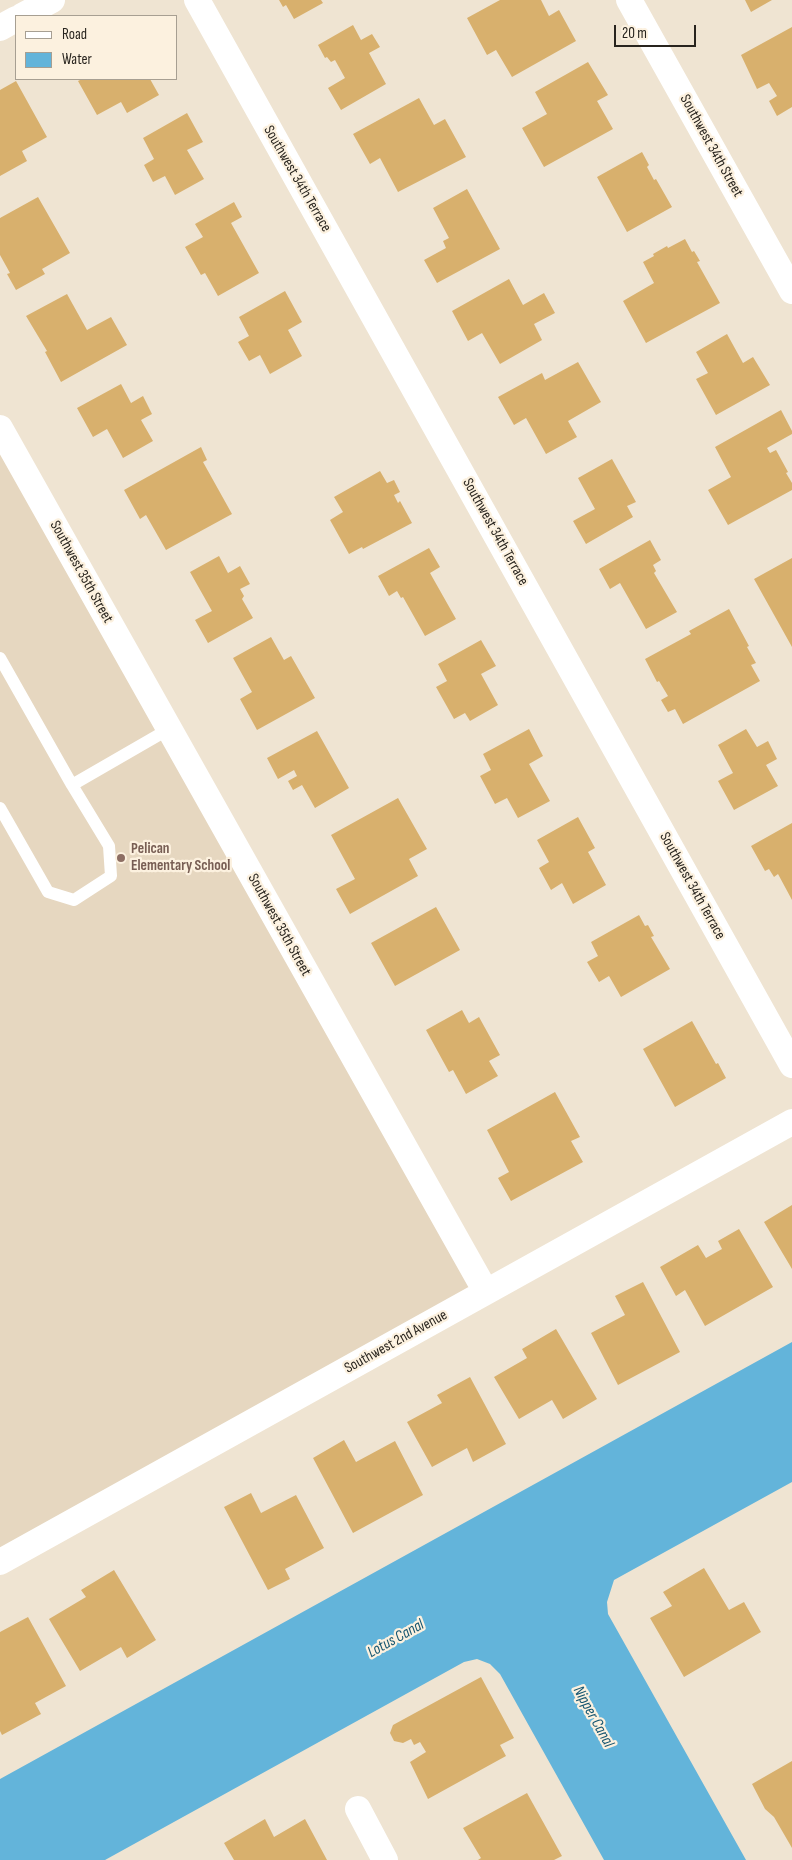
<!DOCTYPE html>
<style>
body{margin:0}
#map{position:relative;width:792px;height:1860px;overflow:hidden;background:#efe4d2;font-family:"Sofia Sans Condensed",sans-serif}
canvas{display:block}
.legend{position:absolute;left:15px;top:15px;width:162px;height:65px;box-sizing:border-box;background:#fcf1df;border:1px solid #a79f92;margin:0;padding:6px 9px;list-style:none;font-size:15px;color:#28241e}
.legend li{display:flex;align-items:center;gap:10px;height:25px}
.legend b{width:25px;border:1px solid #a79f92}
.scale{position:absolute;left:614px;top:25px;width:82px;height:22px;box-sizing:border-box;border:2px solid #28241e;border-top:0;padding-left:6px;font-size:15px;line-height:18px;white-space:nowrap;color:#28241e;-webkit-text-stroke:4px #fcf1df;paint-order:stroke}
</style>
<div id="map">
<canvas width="792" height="1860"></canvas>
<ul class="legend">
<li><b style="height:6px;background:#fff"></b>Road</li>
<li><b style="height:14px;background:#63b4da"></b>Water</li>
</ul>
<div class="scale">20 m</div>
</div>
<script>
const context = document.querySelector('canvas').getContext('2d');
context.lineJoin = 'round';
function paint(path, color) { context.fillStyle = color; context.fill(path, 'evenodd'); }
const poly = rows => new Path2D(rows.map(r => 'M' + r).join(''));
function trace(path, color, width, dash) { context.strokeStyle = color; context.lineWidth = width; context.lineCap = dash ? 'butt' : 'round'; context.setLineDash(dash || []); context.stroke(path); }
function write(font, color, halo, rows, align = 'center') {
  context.font = font + ' "Sofia Sans Condensed",sans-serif'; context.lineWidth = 4.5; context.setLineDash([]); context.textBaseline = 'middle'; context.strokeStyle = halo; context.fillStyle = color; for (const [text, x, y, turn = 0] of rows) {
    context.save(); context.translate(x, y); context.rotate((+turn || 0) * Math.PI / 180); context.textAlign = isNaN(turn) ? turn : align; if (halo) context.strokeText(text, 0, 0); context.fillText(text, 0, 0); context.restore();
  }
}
paint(poly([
 [0,423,486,1292,0,1561]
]), '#e6d7c0');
paint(poly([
 [792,1342,792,1482,614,1580,607,1602,608,1614,746,1860,604,1860,500,1674,490,1664,477,1659,464,1662,105,1860,0,1860,0,1779]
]), '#63b4da');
paint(poly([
 [279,0,321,0,323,3,294,19,286,5,283,7],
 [500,0,541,0,549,16,559,10,576,41,512,77,496,50,487,55,467,18],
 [745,0,772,0,751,12],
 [353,25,361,40,372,34,380,47,369,53,386,84,341,110,328,88,345,78,335,60,331,62,327,57,325,58,318,45],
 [792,27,792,107,777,116,769,101,777,96,769,83,757,89,741,55],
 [588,62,608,95,597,101,613,129,544,167,522,128,547,114,535,92],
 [82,79,150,79,159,95,127,113,121,102,97,115,78,81],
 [16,81,47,137,22,151,27,161,0,176,0,90],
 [419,98,434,125,445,119,466,157,398,192,380,158,370,164,353,134],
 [187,113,203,142,187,150,204,179,175,195,165,176,153,182,144,165,154,159,143,138],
 [642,152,649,165,647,167,654,180,656,179,672,207,627,232,597,177],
 [467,189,500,249,437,283,424,260,446,248,443,241,449,238,433,208],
 [38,197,70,253,42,269,45,274,16,290,7,274,10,273,0,255,0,218],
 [234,202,242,217,231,223,259,273,218,296,205,273,201,275,185,247,203,237,195,224],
 [685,239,692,252,694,251,700,261,697,262,720,303,646,343,623,301,654,283,643,262,654,256,653,254,667,246,668,248],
 [509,279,523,305,544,293,555,313,534,324,542,340,500,364,482,333,468,341,452,311],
 [285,291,302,322,288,330,302,356,270,374,260,355,249,361,238,342,249,336,239,317],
 [67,294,87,330,111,317,127,345,61,382,45,352,47,351,26,316],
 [727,334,743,363,753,357,770,385,716,415,696,379,708,373,696,352],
 [578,362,601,402,568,421,577,437,546,454,526,418,514,425,498,397,542,373,545,380],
 [121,384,131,403,143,396,152,414,141,420,153,441,123,458,107,429,93,437,77,408],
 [781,410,792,431,792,434,767,448,770,453,776,450,788,472,786,473,792,483,792,490,728,525,708,490,731,477,715,447],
 [201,447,207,460,203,462,232,514,166,550,146,515,140,519,124,490],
 [612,459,636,502,627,506,633,517,586,544,573,521,595,509,578,478],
 [380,471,387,483,394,480,400,492,394,495,398,503,400,501,412,523,363,549,362,547,349,554,330,520,343,512,334,497],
 [650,540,661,560,653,565,656,571,654,573,677,612,646,629,620,583,610,589,599,569],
 [429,548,440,567,430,573,456,619,425,636,403,597,401,598,397,591,389,596,378,576],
 [219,556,228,573,240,566,250,584,240,589,244,596,242,599,253,618,208,643,195,620,212,611,190,572],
 [792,558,792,647,754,579],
 [729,609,749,646,747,647,756,663,751,665,760,681,683,724,675,709,668,712,661,700,668,696,659,681,657,682,645,659,691,634,689,631],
 [271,637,284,660,291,656,315,698,257,730,240,699,252,692,233,658],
 [481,640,496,666,481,674,498,705,470,721,465,713,454,719,436,687,447,681,438,664],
 [529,729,543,756,529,764,550,801,518,818,507,798,495,804,480,776,491,770,483,754],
 [746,729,757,747,768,741,777,759,766,765,778,786,734,810,718,781,733,773,718,745],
 [317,731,349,788,315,808,302,785,293,790,288,781,297,776,294,770,278,779,267,758],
 [398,798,427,849,409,859,418,876,350,914,336,889,355,879,331,835],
 [578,817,595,848,588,852,606,885,573,904,562,883,551,890,539,868,549,862,537,840],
 [792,823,792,900,778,874,774,877,769,869,765,871,751,846],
 [436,907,460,950,395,986,371,943],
 [639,915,645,926,648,925,654,936,651,937,670,969,621,997,609,976,599,982,587,962,598,956,591,942],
 [462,1010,469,1023,479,1017,500,1055,489,1061,498,1076,466,1094,453,1070,449,1072,426,1030],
 [692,1021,716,1064,718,1063,726,1078,675,1107,643,1049],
 [555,1092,580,1137,571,1141,583,1162,511,1201,498,1178,509,1172,487,1130],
 [792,1205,792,1269,764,1222],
 [739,1229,773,1287,705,1326,685,1290,676,1296,660,1267,698,1245,706,1258,722,1249,718,1241],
 [643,1282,680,1352,618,1385,591,1333,625,1315,615,1296],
 [556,1329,597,1399,563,1419,552,1400,519,1419,494,1377,527,1358,522,1349],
 [470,1377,506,1444,473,1462,467,1448,432,1467,407,1422,442,1403,437,1395],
 [344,1440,356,1462,395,1441,423,1495,353,1533,313,1458],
 [251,1493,261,1513,296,1495,324,1548,285,1569,290,1579,268,1590,224,1507],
 [704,1568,729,1610,744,1602,761,1632,684,1677,650,1618,672,1606,663,1592],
 [114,1570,156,1640,127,1658,121,1647,80,1671,49,1619,86,1597,81,1590],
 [28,1617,66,1686,35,1703,41,1714,2,1735,0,1731,0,1632],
 [481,1677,514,1738,500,1745,506,1756,428,1799,410,1762,426,1752,420,1742,414,1745,411,1739,403,1743,394,1741,390,1733,393,1725],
 [792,1761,792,1848,774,1817,765,1809,752,1784],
 [527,1793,562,1856,554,1860,478,1860,481,1858,463,1828],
 [265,1819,274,1837,305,1819,327,1860,234,1860,224,1843]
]), '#d8b06d');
trace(poly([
 [0,658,72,785,169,729],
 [0,808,48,892,74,900,111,876,109,846,72,785]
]), '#fff', 12);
trace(poly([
 [197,0,792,1065],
 [629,0,792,291],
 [22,16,52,0],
 [0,28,16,19],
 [0,428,486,1292],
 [0,1562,792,1122],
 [358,1809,385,1860]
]), '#fff', 26);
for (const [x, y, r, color] of [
 [121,858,5,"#8d6e63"]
]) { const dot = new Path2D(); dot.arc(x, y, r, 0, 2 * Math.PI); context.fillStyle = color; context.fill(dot); trace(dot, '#fcf1df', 2); }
write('15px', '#28241e', '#fcf1df', [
 ["Southwest 34th Street",711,146,61],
 ["Southwest 34th Terrace",297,179,60],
 ["Southwest 34th Terrace",495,532,61],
 ["Southwest 35th Street",81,572,61],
 ["Southwest 34th Terrace",692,886,61],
 ["Southwest 35th Street",279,925,61],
 ["Southwest 2nd Avenue",396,1342,-29]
]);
write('bold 15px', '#785e54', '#fcf1df', [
 ["Pelican",131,849],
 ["Elementary School",131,866]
], 'left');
write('italic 16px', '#155570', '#fcf1df', [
 ["Lotus Canal",396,1639,-29],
 ["Nipper Canal",593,1717,61]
]);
</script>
